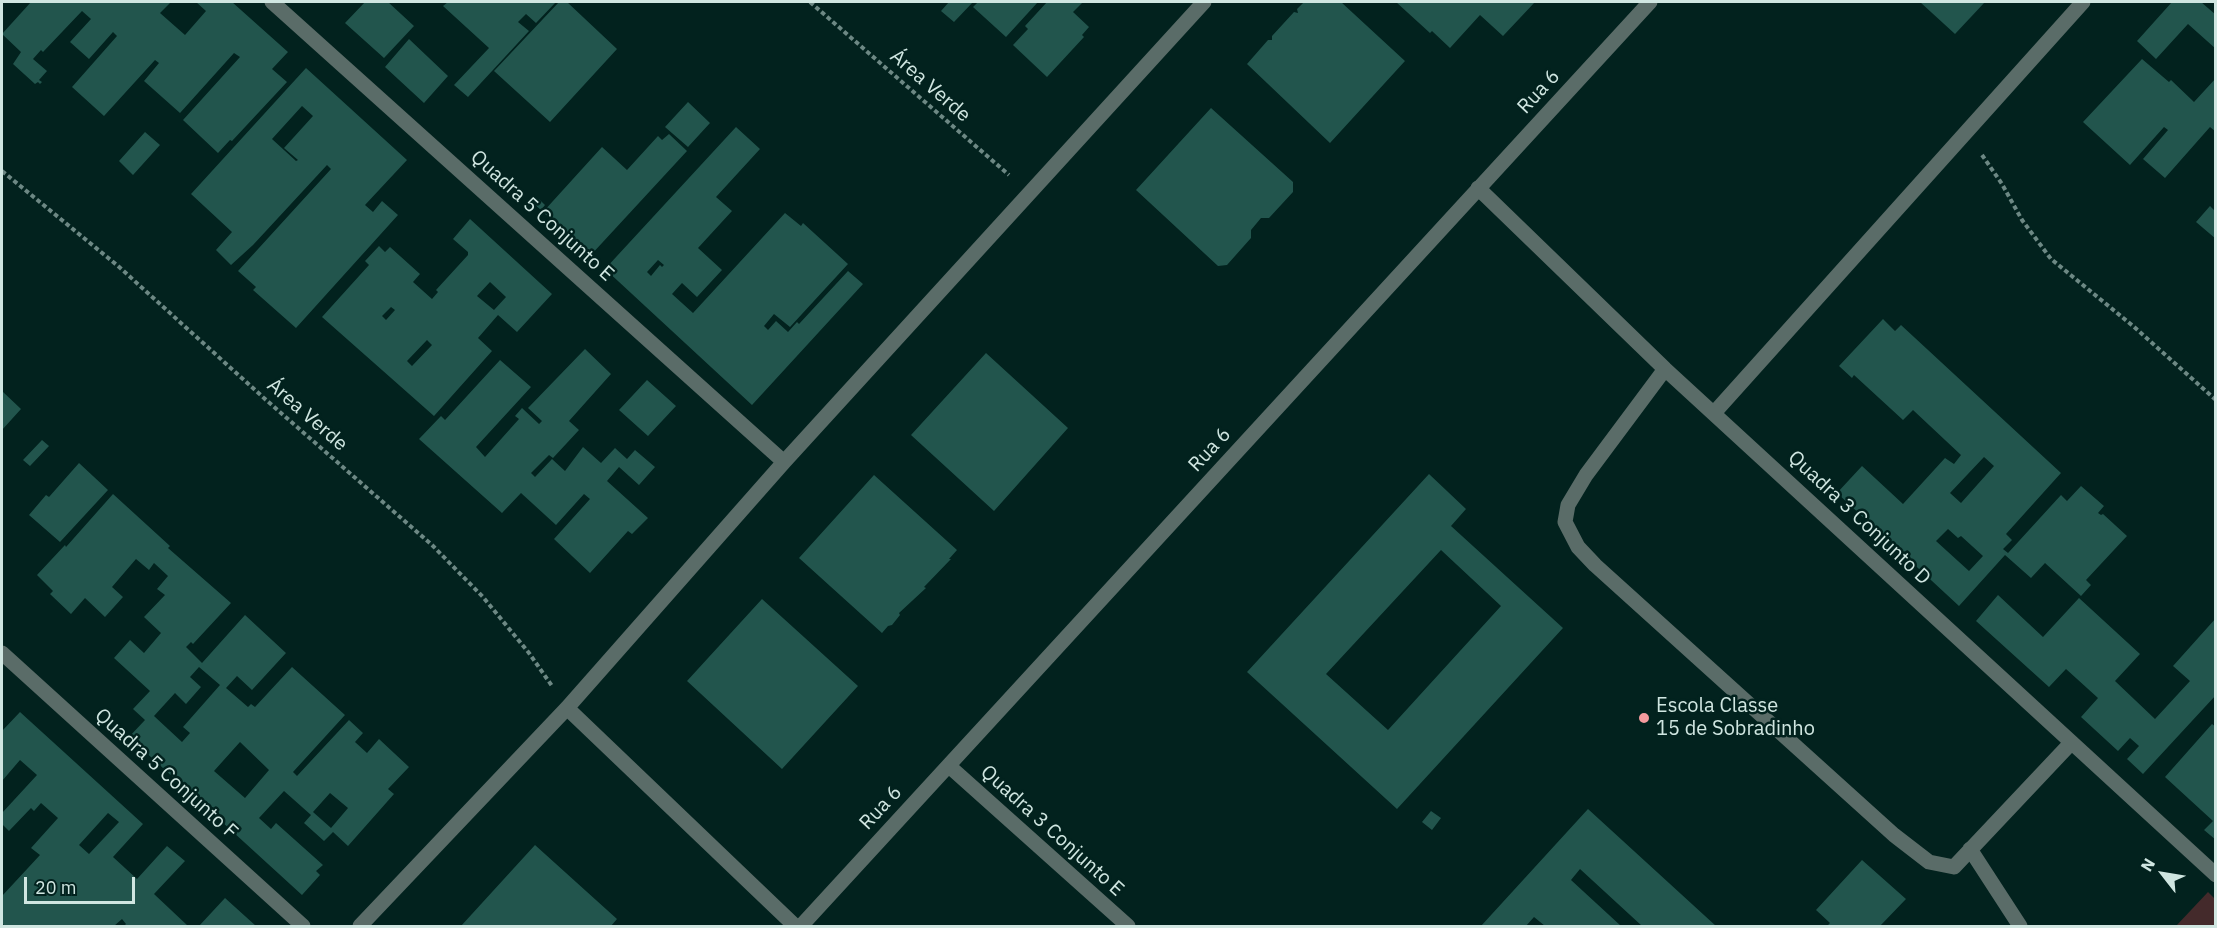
<!DOCTYPE html>
<meta charset="utf-8">
<style>
body{margin:0}
#map{position:relative;width:2217px;height:928px;overflow:hidden;background:#02221e;font-family:"IBM Plex Sans",sans-serif}
canvas{display:block}
.frame{position:absolute;inset:0;border:3px solid #d0e6e1;pointer-events:none}
.north{position:absolute;left:2133px;top:844px;width:60px;height:60px;-webkit-text-stroke:4px #02221e;paint-order:stroke;rotate:301deg;font-size:16px;font-weight:700;line-height:24px;text-align:center;color:#d0e6e1}
.north::after{content:'';display:block;margin:auto;width:21px;height:27px;background:#d0e6e1;clip-path:polygon(50% 0,100% 100%,50% 72%,0 100%)}
.scale{position:absolute;left:24px;top:877px;width:111px;height:27px;box-sizing:border-box;border:3px solid #d0e6e1;border-top:0;padding-left:8px;font-size:18px;line-height:21px;white-space:nowrap;color:#d0e6e1;-webkit-text-stroke:4px #02221e;paint-order:stroke}
</style>
<div id="map">
<canvas width="2217" height="928"></canvas>
<div class="frame"></div>
<div class="north">N</div>
<div class="scale">20 m</div>
</div>
<script>
const context = document.querySelector('canvas').getContext('2d');
context.lineJoin = 'round';
function paint(path, color) { context.fillStyle = color; context.fill(path, 'evenodd'); }
const poly = rows => new Path2D(rows.map(r => 'M' + r).join(''));
function trace(path, color, width, dash) { context.strokeStyle = color; context.lineWidth = width; context.lineCap = dash ? 'butt' : 'round'; context.setLineDash(dash || []); context.stroke(path); }
function write(font, color, halo, rows, align = 'center') {
  context.font = font + ' "IBM Plex Sans",sans-serif'; context.lineWidth = 5; context.setLineDash([]); context.textBaseline = 'middle'; context.strokeStyle = halo; context.fillStyle = color; for (const [text, x, y, turn = 0] of rows) {
    context.save(); context.translate(x, y); context.rotate((+turn || 0) * Math.PI / 180); context.textAlign = isNaN(turn) ? turn : align; if (halo) context.strokeText(text, 0, 0); context.fillText(text, 0, 0); context.restore();
  }
}
paint(poly([
 [2208,892,2215,899,2215,926,2176,926]
]), '#442a2b');
paint(poly([
 [31,2,171,2,160,13,185,35,206,11,196,2,232,2,288,52,272,69,287,82,232,141,230,140,218,153,183,120,240,57,234,53,180,113,144,81,159,63,155,60,104,116,72,87,117,36,113,32,89,59,70,42,91,19,82,11,43,52,41,50,33,59,47,71,39,80,42,82,40,84,38,82,35,84,13,64,21,52,2,34],
 [365,2,388,2,414,26,384,58,345,23],
 [448,2,556,2,536,23,526,14,518,22,529,31,468,97,454,85,489,48,443,6],
 [559,2,567,2,617,49,550,122,494,71],
 [949,2,973,2,954,22,941,11],
 [978,2,1038,2,1006,37,973,7],
 [1047,2,1083,2,1073,12,1089,27,1082,35,1084,37,1047,77,1013,45,1028,29,1025,26],
 [1304,2,1341,2,1405,61,1330,143,1247,64,1268,40,1272,40,1272,36,1294,12,1298,13,1297,9],
 [1396,2,1535,2,1503,36,1480,15,1450,48,1432,31,1430,33],
 [1920,2,1985,2,1955,34],
 [2172,2,2201,2,2216,15,2216,49,2188,24,2156,59,2137,41],
 [409,39,448,76,424,103,385,67],
 [2142,59,2169,82,2171,80,2194,102,2216,78,2216,132,2210,127,2165,178,2143,159,2168,130,2164,127,2130,165,2083,122],
 [306,68,407,160,365,205,373,212,382,201,398,215,296,328,253,290,256,287,238,271,331,169,327,165,253,245,231,265,216,250,232,232,191,194],
 [302,106,313,116,284,148,298,160,296,161,272,139],
 [688,102,710,123,688,147,665,127],
 [1211,108,1293,182,1293,192,1269,218,1261,218,1251,230,1251,238,1227,265,1218,266,1136,190],
 [736,127,760,149,716,197,732,211,698,248,722,270,697,297,682,283,672,294,693,313,785,213,801,226,803,223,848,264,790,327,774,314,764,326,768,330,776,321,788,332,797,322,799,324,848,271,863,284,752,405,605,269],
 [658,260,664,265,662,267,660,265,651,276,647,272],
 [145,132,160,145,133,175,119,161],
 [669,134,687,151,590,256,543,212,602,147,627,170,658,136,662,140],
 [539,199,545,205,541,210,534,204],
 [2210,206,2216,212,2216,239,2196,222],
 [470,219,552,294,517,332,498,315,478,338,492,351,434,416,322,317,369,265,365,261,379,246,385,252,390,247,420,274,413,282,432,299,438,292,436,290,468,255,468,252,453,239],
 [490,282,506,297,494,310,477,296],
 [391,307,395,310,386,320,382,316],
 [427,340,432,345,412,366,407,361],
 [1883,319,1895,331,1901,325,2061,473,2006,534,2012,540,2003,549,2008,553,2061,495,2067,501,2081,486,2104,506,2098,513,2101,515,2103,514,2127,536,2086,580,2091,585,2081,596,2045,563,2031,578,2005,555,1959,606,1837,493,1862,466,1903,504,1945,458,1954,464,1961,455,1913,410,1903,420,1854,375,1852,378,1839,366],
 [1984,457,1994,466,1961,503,1950,493],
 [1948,529,1958,538,1961,536,1983,556,1969,571,1936,541],
 [585,349,611,374,569,421,579,430,553,458,549,455,531,473,535,477,552,459,565,471,583,447,601,463,615,448,627,459,635,450,655,467,639,485,619,467,607,481,648,518,632,534,628,531,590,573,554,539,590,499,584,494,556,525,521,493,502,513,419,439,441,416,445,420,500,360,531,387,476,447,485,457,519,419,515,416,522,408,539,424,542,421,528,408],
 [986,353,1068,428,994,511,911,435],
 [647,380,676,406,648,436,619,410],
 [2,391,21,409,2,430],
 [42,440,49,446,30,466,23,460],
 [79,463,108,490,60,542,29,515,46,495,49,497],
 [1429,474,1466,509,1451,526,1563,628,1397,809,1247,672],
 [1441,550,1501,606,1388,730,1326,674],
 [874,475,957,550,949,559,951,559,924,587,926,588,899,613,900,615,892,625,888,626,882,633,799,558],
 [113,494,170,546,168,548,231,603,193,644,191,642,186,647,202,663,245,615,286,653,252,690,237,676,226,688,248,707,251,704,255,707,292,667,345,715,293,772,297,776,349,720,363,733,355,742,367,753,379,739,409,767,388,789,394,794,348,846,333,832,324,841,304,823,311,815,284,791,259,818,271,829,276,823,323,865,316,871,320,875,302,895,129,737,145,720,133,709,150,691,114,658,130,640,144,653,161,633,144,617,165,595,157,589,168,576,154,563,149,570,136,559,112,587,123,597,105,617,85,598,71,614,50,594,53,591,37,575,65,545,66,547],
 [199,667,220,685,183,727,190,733,182,742,154,716,175,693,186,704,201,687,190,677],
 [240,742,269,770,245,798,214,771],
 [330,793,348,808,331,828,313,812],
 [1998,595,2043,637,2079,598,2140,654,2115,681,2155,719,2190,681,2173,666,2216,618,2216,695,2143,774,2127,759,2139,746,2130,738,2118,751,2081,717,2098,698,2066,669,2049,687,1976,621],
 [762,599,858,686,782,769,687,681],
 [20,712,143,824,113,857,137,879,167,846,185,861,154,894,188,926,124,926,126,924,122,919,114,926,5,926,2,923,2,896,40,855,31,848,58,818,41,803,34,811,31,808,9,831,2,824,2,813,37,775,20,760,2,781,2,731],
 [108,813,119,822,89,854,79,845],
 [2212,724,2216,727,2216,840,2204,830,2213,821,2165,777],
 [1588,809,1716,926,1642,926,1580,869,1571,880,1621,926,1545,926,1534,917,1526,926,1481,926],
 [1431,811,1441,818,1432,830,1422,822],
 [535,845,617,919,611,926,461,926],
 [1862,860,1906,899,1880,926,1827,926,1830,923,1816,910],
 [225,898,256,926,199,926]
]), '#22554d');
trace(poly([
 [810,2,1009,175],
 [1982,155,2002,184,2022,220,2051,259,2133,326,2216,400],
 [2,171,118,266,265,399,432,545,483,597,529,653,552,686]
]), '#6d8884', 4, [4.5, 3]);
trace(poly([
 [272,2,784,462],
 [1478,188,1665,369,2216,875],
 [1665,369,1586,475,1568,505,1565,522,1578,547,1595,565,1894,835,1929,862,1954,867,2071,743],
 [1714,413,2083,2],
 [2,653,303,926],
 [567,708,795,926],
 [949,766,1128,926],
 [1970,849,2020,926],
 [360,926,567,708,784,462,1204,2],
 [801,926,1650,2]
]), '#5a6c68', 15);
for (const [x, y, r, color] of [
 [1644,718,6,"#f59b9e"]
]) { const dot = new Path2D(); dot.arc(x, y, r, 0, 2 * Math.PI); context.fillStyle = color; context.fill(dot); trace(dot, '#02221e', 2); }
write('20px', '#d0e6e1', '#02221e', [
 ["Área Verde",930,86,41],
 ["Rua 6",1539,92,-47],
 ["Quadra 5 Conjunto E",542,216,42],
 ["Área Verde",307,415,41],
 ["Rua 6",1210,450,-47],
 ["Quadra 3 Conjunto D",1859,518,43],
 ["Quadra 5 Conjunto F",166,774,42],
 ["Rua 6",881,808,-47],
 ["Quadra 3 Conjunto E",1052,831,42]
]);
write('20px', '#d0e6e1', '#02221e', [
 ["Escola Classe",1656,706],
 ["15 de Sobradinho",1656,729]
], 'left');
</script>
